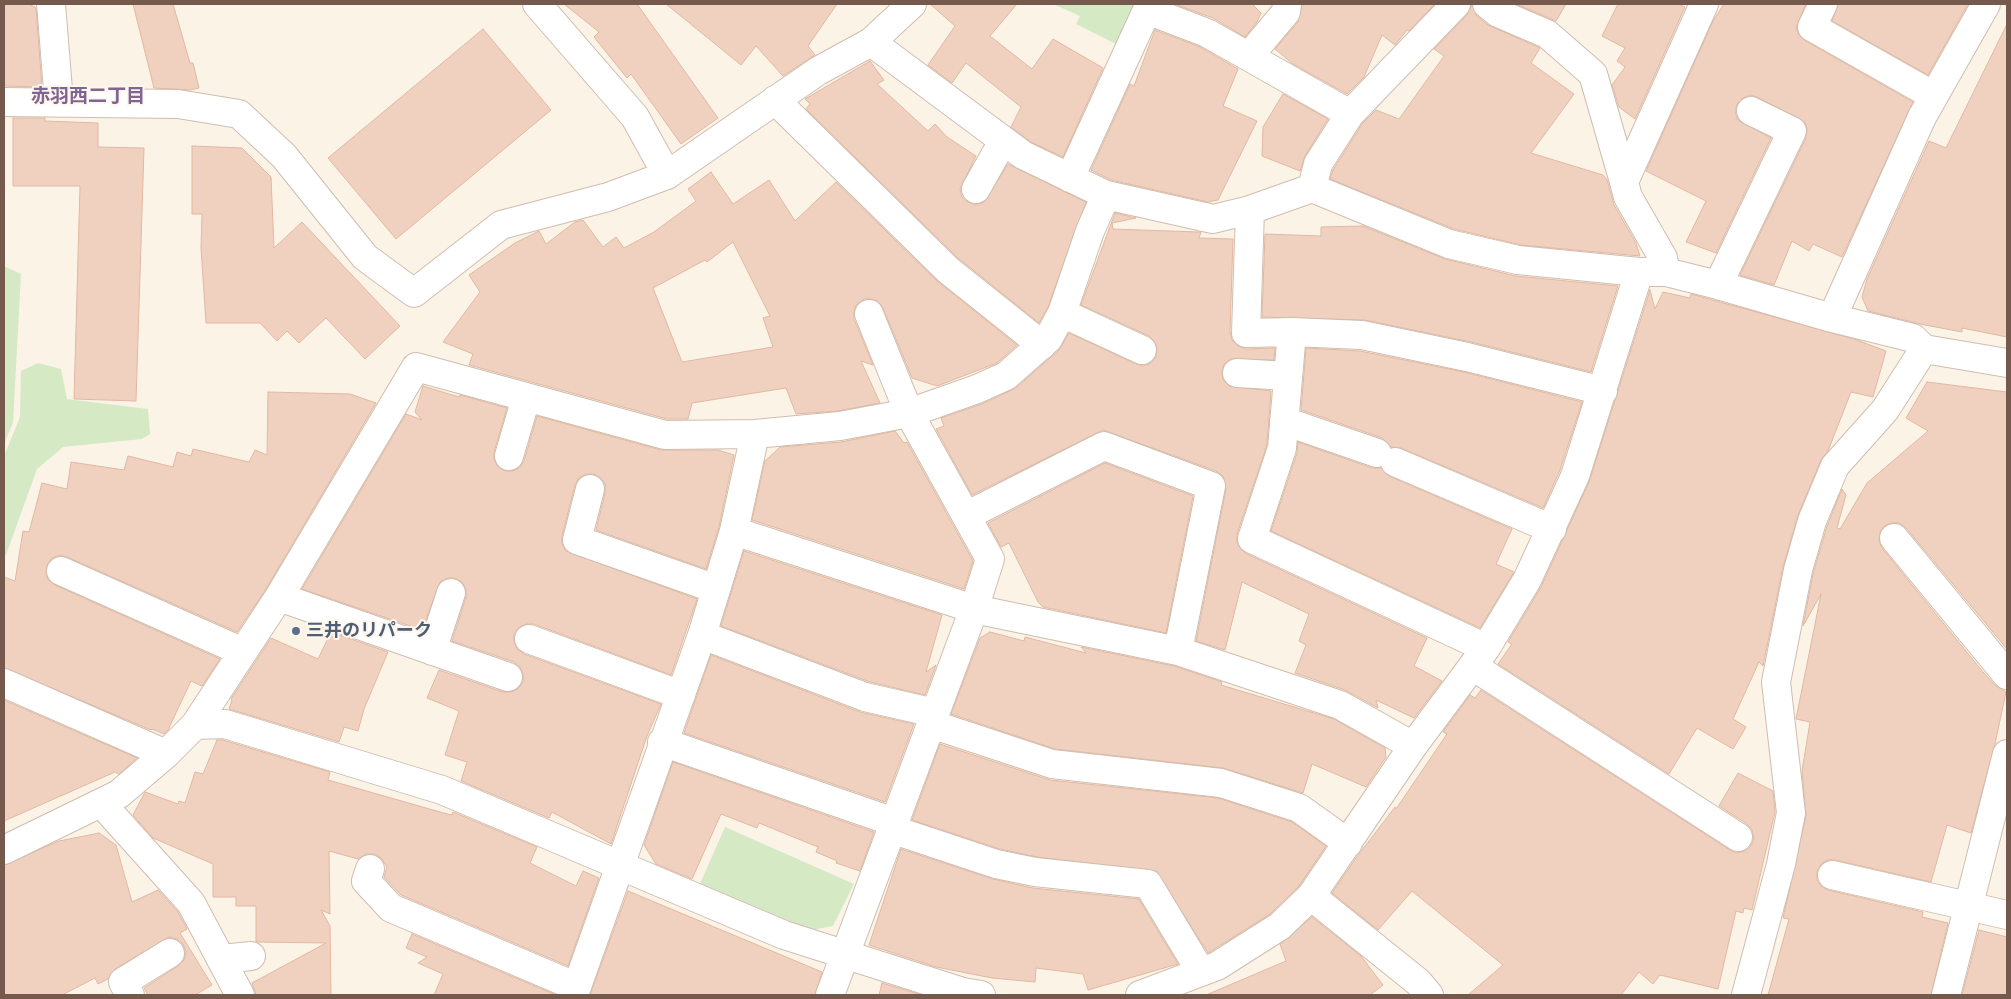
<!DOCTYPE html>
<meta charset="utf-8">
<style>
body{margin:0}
#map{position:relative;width:2011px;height:999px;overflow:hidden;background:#fcf3e7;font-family:"Alegreya Sans",sans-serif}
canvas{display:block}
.frame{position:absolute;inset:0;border:5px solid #74594c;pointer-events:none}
</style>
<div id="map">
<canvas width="2011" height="999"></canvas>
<div class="frame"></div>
</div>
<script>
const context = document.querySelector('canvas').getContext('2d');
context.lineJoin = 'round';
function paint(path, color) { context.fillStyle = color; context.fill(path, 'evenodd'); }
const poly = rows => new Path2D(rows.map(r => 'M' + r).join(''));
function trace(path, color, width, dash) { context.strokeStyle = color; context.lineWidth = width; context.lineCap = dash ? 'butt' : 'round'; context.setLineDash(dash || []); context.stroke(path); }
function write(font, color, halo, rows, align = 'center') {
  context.font = font + ' "Alegreya Sans","Noto Sans JP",sans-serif'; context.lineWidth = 4; context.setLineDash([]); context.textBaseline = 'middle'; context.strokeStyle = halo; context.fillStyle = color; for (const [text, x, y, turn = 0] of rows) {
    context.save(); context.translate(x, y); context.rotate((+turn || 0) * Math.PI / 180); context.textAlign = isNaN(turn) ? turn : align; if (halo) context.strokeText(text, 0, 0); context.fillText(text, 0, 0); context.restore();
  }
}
paint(poly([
 [1053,4,1144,4,1122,47,1076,24,1080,16],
 [4,266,21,274,13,423,4,444],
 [38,363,61,369,67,399,148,409,150,434,142,439,63,447,37,469,6,555,4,556,4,456,20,417,21,371],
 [725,827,854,884,833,926,812,930,699,886]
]), '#d5e9c5');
const building = poly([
 [4,4,29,4,36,8,42,87,4,86,4,4],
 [133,4,173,4,190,63,193,63,199,88,190,90,154,88,133,4],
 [564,4,637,4,718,118,681,144,631,74,627,78,594,37,599,32,564,4],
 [666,4,837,4,808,46,815,55,783,76,756,46,741,65,666,4],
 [930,4,1017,4,990,36,1032,69,1053,39,1103,68,1063,157,1031,142,1011,127,1021,107,966,63,952,83,928,65,955,26,930,4],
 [1174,4,1252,4,1261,13,1257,22,1245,37,1213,18,1174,4],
 [1302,4,1435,4,1409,31,1407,30,1395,45,1382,35,1364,77,1347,94,1293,64,1275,49,1298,22,1302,4],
 [1472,4,1477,16,1488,25,1540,48,1531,63,1574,94,1531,153,1603,175,1607,180,1614,205,1636,243,1640,256,1521,245,1454,229,1330,179,1333,170,1362,124,1376,110,1399,119,1444,56,1434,49,1467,15,1472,4],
 [1516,4,1566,4,1556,21,1516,4],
 [1618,4,1678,4,1685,7,1635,119,1619,107,1612,85,1625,67,1617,61,1625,48,1602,36,1618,4],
 [1724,4,1806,4,1796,27,1799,35,1804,40,1913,102,1842,257,1813,244,1809,251,1792,241,1774,285,1740,275,1806,138,1807,129,1805,122,1757,97,1750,95,1743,98,1737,104,1735,112,1738,120,1771,138,1716,253,1686,242,1706,201,1646,171,1713,21,1724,4],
 [1838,4,1968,4,1928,75,1832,21,1838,4],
 [2007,24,2007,337,1962,328,1962,332,1920,324,1868,311,1862,297,1867,279,1929,141,1946,148,2007,24],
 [483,29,551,110,396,239,328,158,483,29],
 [1155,30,1200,47,1238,69,1223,106,1257,121,1218,200,1208,202,1111,180,1091,170,1130,84,1134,86,1155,30],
 [870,61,884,80,877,84,928,131,935,124,947,137,976,156,960,189,962,197,968,202,976,205,984,202,1008,164,1086,202,1048,307,1039,323,958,258,806,109,810,104,805,99,870,61],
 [1283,94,1328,119,1305,156,1300,171,1262,156,1263,127,1283,94],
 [13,118,45,118,45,121,98,123,98,147,144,148,136,401,74,399,80,186,13,186,13,118],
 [192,146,242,148,271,177,274,248,302,222,400,326,365,359,326,318,299,343,287,331,277,341,260,323,206,323,201,248,202,214,192,214,192,146],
 [711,172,733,204,769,180,795,221,836,182,937,281,1017,345,997,363,937,386,912,378,883,308,878,301,871,299,864,299,856,305,854,312,854,319,873,365,861,361,880,403,838,411,796,414,786,388,692,403,688,419,667,419,469,365,473,354,443,342,480,292,469,275,515,243,539,231,546,244,575,222,583,220,603,247,616,237,624,248,654,232,696,201,688,189,711,172],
 [733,242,770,316,763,318,773,347,682,362,653,288,705,260,707,262,733,242],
 [1115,213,1136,218,1112,223,1113,229,1198,232,1201,232,1199,238,1233,239,1230,332,1232,340,1238,346,1246,349,1275,348,1274,360,1230,359,1224,364,1222,372,1223,380,1229,386,1271,391,1267,445,1237,534,1237,542,1245,553,1427,638,1414,666,1442,681,1414,718,1376,700,1378,708,1345,690,1295,673,1306,645,1299,641,1309,614,1242,582,1225,650,1196,641,1226,489,1223,476,1216,471,1103,430,972,495,936,429,944,426,941,418,982,404,1016,388,1059,350,1069,333,1136,364,1143,366,1151,363,1156,357,1157,348,1154,341,1149,336,1081,305,1115,213],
 [1363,226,1445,259,1516,276,1618,286,1591,372,1471,342,1365,320,1262,317,1265,234,1321,236,1321,227,1363,226],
 [1650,290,1655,309,1663,292,1690,298,1691,294,1854,339,1886,351,1873,397,1851,392,1828,451,1821,460,1798,515,1783,567,1763,666,1759,662,1733,719,1746,727,1733,749,1697,728,1669,774,1498,664,1512,644,1508,642,1541,587,1589,482,1650,290],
 [1306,348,1360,351,1464,372,1582,402,1560,470,1543,508,1401,448,1391,447,1382,438,1301,410,1306,348],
 [1927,382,2007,392,2007,649,1906,528,1899,523,1892,523,1884,526,1880,532,1879,541,1882,548,1983,672,1995,685,2006,692,1995,744,1971,833,1947,825,1931,882,1835,860,1828,860,1821,864,1817,872,1817,880,1822,887,1828,890,1923,912,1922,917,1948,923,1931,995,1768,995,1789,919,1783,918,1806,816,1802,771,1810,722,1796,719,1821,594,1803,626,1813,574,1827,526,1842,489,1846,495,1837,528,1840,529,1867,483,1928,431,1906,418,1927,382],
 [423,386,459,397,460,395,507,408,494,452,494,459,497,466,505,471,513,471,520,467,524,461,537,416,661,450,718,450,734,455,719,527,706,569,596,530,605,493,605,484,601,478,594,474,586,474,579,478,575,485,562,536,562,544,566,551,697,599,671,675,534,624,527,624,519,627,514,634,514,642,517,649,524,654,661,704,647,736,611,844,552,812,549,818,461,781,467,762,445,755,459,711,427,698,439,670,503,692,511,692,518,689,523,682,523,674,520,667,514,662,452,641,466,597,466,589,462,582,455,578,448,578,440,582,422,630,302,589,406,414,422,420,415,412,423,386],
 [268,392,350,394,376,403,266,589,237,632,67,557,60,555,52,558,47,565,46,573,48,580,55,585,220,659,202,686,191,681,168,730,164,734,152,729,151,730,4,668,4,577,15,581,23,531,29,532,42,483,67,489,71,462,124,470,128,456,173,467,177,452,191,456,193,449,249,462,255,450,267,455,268,392],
 [895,431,904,443,907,442,973,561,964,589,752,520,765,461,780,447,841,442,895,431],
 [1298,442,1372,468,1381,468,1389,476,1512,529,1496,564,1514,572,1480,628,1271,531,1297,453,1298,442],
 [1105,463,1193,496,1166,633,1043,607,1038,602,1009,543,1001,547,988,523,1105,463],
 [744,551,942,615,926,672,936,665,925,695,870,682,721,626,744,551],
 [331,632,388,652,364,709,358,731,344,727,339,742,229,709,232,700,231,699,271,638,318,659,331,632],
 [990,632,1024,641,1025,637,1086,653,1081,647,1174,666,1222,682,1221,685,1334,719,1385,748,1386,757,1366,787,1312,764,1303,793,1223,768,1055,749,951,714,980,638,990,632],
 [711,655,860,712,914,724,885,802,684,733,711,655],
 [1481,690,1730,850,1737,853,1745,851,1751,846,1754,838,1752,830,1747,824,1719,806,1738,773,1773,791,1775,812,1752,910,1744,908,1743,913,1736,911,1718,989,1660,975,1653,984,1639,972,1621,995,1468,995,1503,965,1412,891,1378,930,1332,893,1356,858,1395,807,1396,809,1447,734,1443,732,1470,695,1475,698,1481,690],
 [4,700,137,758,119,774,115,772,4,821,4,700],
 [217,740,223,740,330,772,328,780,447,814,452,815,453,812,537,847,530,863,576,886,583,871,599,878,568,966,401,895,384,877,387,867,381,858,375,854,366,854,358,859,329,851,330,914,321,910,330,926,331,995,256,995,252,983,326,943,256,942,256,906,236,906,236,897,213,897,213,864,153,838,133,815,145,792,178,804,179,801,185,803,195,772,203,774,217,740],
 [940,744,1050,780,1218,798,1292,822,1326,846,1299,886,1270,914,1208,953,1156,871,1037,857,1000,849,912,820,940,744],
 [673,762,874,832,860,871,836,863,837,861,816,852,818,847,759,823,757,828,721,814,692,879,656,864,644,845,673,762],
 [99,833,116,845,132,902,158,890,178,912,187,929,180,933,212,985,195,995,148,995,144,988,178,966,184,960,186,952,183,944,177,939,169,937,115,969,108,979,98,984,95,978,62,995,4,995,4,865,59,841,99,833],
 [901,849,993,879,1033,888,1139,899,1178,964,1088,990,1083,974,1036,968,1035,982,992,978,936,967,869,945,901,849],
 [628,891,822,972,815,995,590,995,628,891],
 [1312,917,1361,956,1383,985,1370,995,1206,995,1286,961,1280,944,1312,917],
 [1979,930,2007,937,2007,995,1962,995,1979,930],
 [412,934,556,995,434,995,443,974,418,963,427,957,406,948,412,934],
 [882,983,922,995,879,995,882,983]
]);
paint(building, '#f0d1bf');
trace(building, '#e2b7a0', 1);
const minor = poly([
 [51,4,59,102],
 [537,4,635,117,667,175],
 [1487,4,1498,13,1547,34,1593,74,1624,182],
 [1823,4,1812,27,1934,96],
 [871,42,912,4],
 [1249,56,1286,12,1287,4],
 [775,100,948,270,1042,345],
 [4,102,178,104,239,114,284,156,365,257,414,293,501,225,608,197,667,175,818,71,871,42,1023,155,1106,195,1213,219,1250,210,1312,188,1449,244,1518,260,1639,272,1666,272,1718,285,1832,318,1913,338,1924,349],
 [1070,178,1147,10,1207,33,1350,114],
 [1312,188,1318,164,1350,114,1456,4],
 [976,189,1003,141],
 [1250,210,1246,333,1292,332,1282,448,1252,539,1486,648],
 [1666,272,1663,258,1628,197,1624,182,1704,4],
 [1718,285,1792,131,1751,111],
 [1062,313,1142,350],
 [1832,318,1922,117,1986,4],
 [1292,332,1362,335,1467,357,1603,391],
 [1924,349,2007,363],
 [1237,373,1288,376],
 [1284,421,1377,453],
 [509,456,526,398],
 [1395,462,1552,529],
 [590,489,577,540,716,589],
 [966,516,1104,446,1211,486,1178,651],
 [734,531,974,609,1178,651,1340,705,1413,746],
 [1894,538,2007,675],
 [61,571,243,652],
 [279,597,508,677],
 [702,635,865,697,935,713],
 [529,639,681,695],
 [432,651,451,593],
 [1474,667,1738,837],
 [4,683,166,754],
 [931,724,1052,764,1221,783,1299,808,1348,843],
 [195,725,225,724,442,790,784,935,963,992,981,995],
 [662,742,894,822],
 [102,804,191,903,240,995],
 [891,829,996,864,1035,872,1148,884,1201,972],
 [4,850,119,794,166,754,195,725,279,597,416,367,665,435,755,434,840,426,909,413,977,389,1006,376,1048,339,1062,313,1090,231,1106,195],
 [370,869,366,881,391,908,577,987],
 [1832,875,2007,915],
 [1311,896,1418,982,1429,995],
 [222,959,251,956],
 [130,995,123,982,170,953],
 [574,995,702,635,734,531,755,434],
 [830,995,974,609,990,559,909,413,869,314],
 [1140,995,1217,966,1280,926,1311,896,1413,746,1486,648,1527,580,1575,476,1639,272],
 [1746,995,1781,864,1791,813,1776,682,1798,570,1812,521,1835,466,1885,410,1924,349],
 [1946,995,2007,754]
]);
trace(minor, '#cfbdb0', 30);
trace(minor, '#fff', 28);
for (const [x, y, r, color] of [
 [296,631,5,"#5c6f8a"]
]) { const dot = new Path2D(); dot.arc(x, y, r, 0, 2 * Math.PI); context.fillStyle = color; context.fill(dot); trace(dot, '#fef7ed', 2); }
write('bold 18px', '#4e5e75', '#fef7ed', [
 ["三井のリパーク",306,631]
], 'left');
write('bold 19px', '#806491', '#fef7ed', [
 ["赤羽西二丁目",88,96]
]);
</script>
